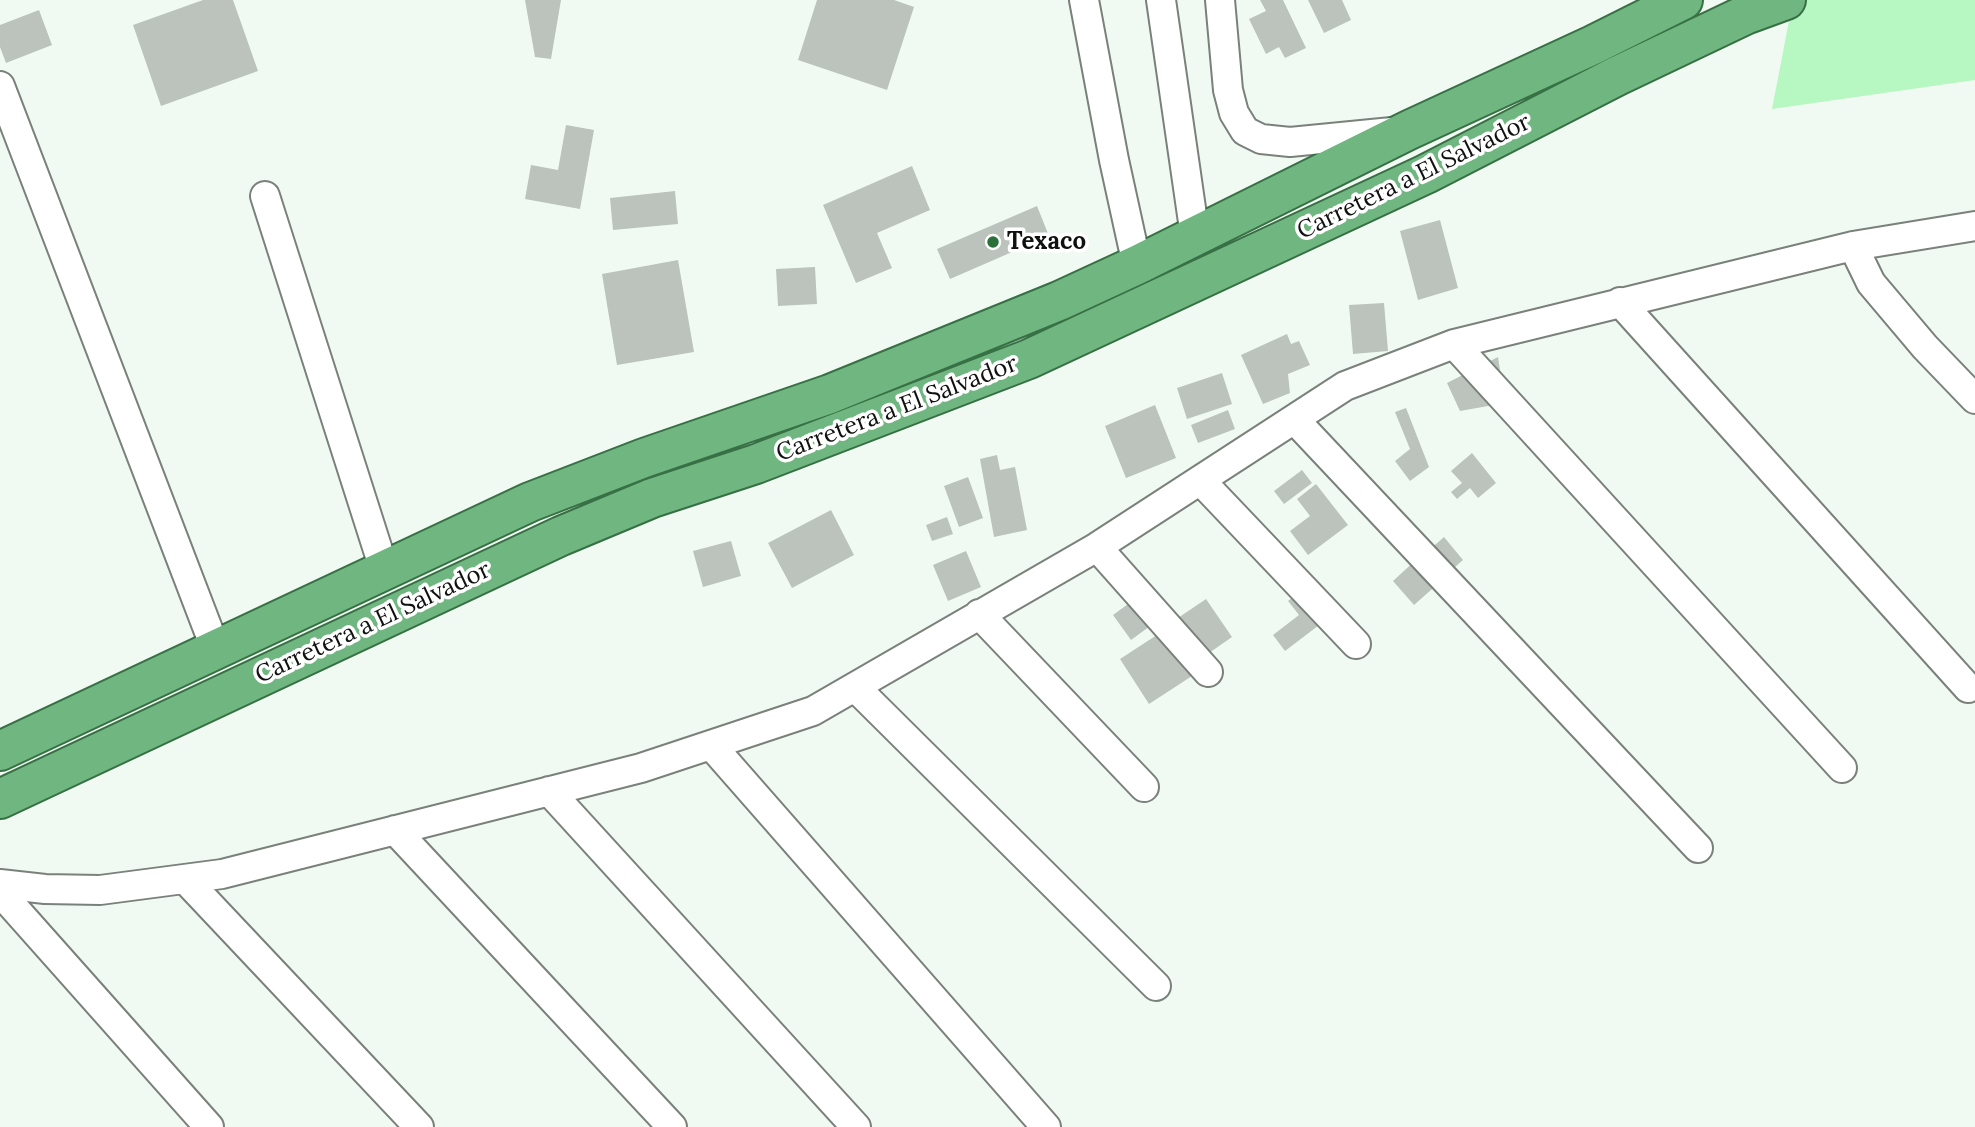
<!DOCTYPE html>
<style>
body{margin:0}
canvas{display:block;background:#f1faf2}
</style>
<canvas width="1975" height="1127"></canvas>
<script>
const context = document.querySelector('canvas').getContext('2d');
context.lineJoin = 'round';
function paint(path, color) { context.fillStyle = color; context.fill(path, 'evenodd'); }
const poly = rows => new Path2D(rows.map(r => 'M' + r).join(''));
function trace(path, color, width, dash) { context.strokeStyle = color; context.lineWidth = width; context.lineCap = dash ? 'butt' : 'round'; context.setLineDash(dash || []); context.stroke(path); }
function write(font, color, halo, rows, align = 'center') {
  context.font = font + ' Lora,serif'; context.lineWidth = 7; context.setLineDash([]); context.textBaseline = 'middle'; context.strokeStyle = halo; context.fillStyle = color; for (const [text, x, y, turn = 0] of rows) {
    context.save(); context.translate(x, y); context.rotate((+turn || 0) * Math.PI / 180); context.textAlign = isNaN(turn) ? turn : align; if (halo) context.strokeText(text, 0, 0); context.fillText(text, 0, 0); context.restore();
  }
}
paint(poly([
 [1793,0,1975,0,1975,80,1772,109]
]), '#b7f7c1');
paint(poly([
 [203,0,233,0,258,71,161,106,133,25],
 [525,0,561,0,551,59,535,57],
 [817,0,894,0,914,7,887,90,798,60],
 [1260,0,1283,0,1306,48,1285,58,1279,47,1266,54,1249,19,1266,11],
 [1308,0,1342,0,1351,20,1324,33],
 [39,10,52,45,6,63,0,47,0,25],
 [566,125,594,130,580,209,525,199,531,165,558,170],
 [912,166,930,210,877,233,892,268,856,283,823,205],
 [675,191,678,224,613,230,610,198],
 [1037,206,1049,236,950,279,937,249],
 [1440,220,1458,288,1418,300,1400,231],
 [678,260,694,352,617,365,602,274],
 [815,267,817,304,778,306,776,269],
 [1384,303,1388,351,1353,354,1349,305],
 [1287,334,1291,344,1299,341,1310,365,1288,374,1290,393,1263,404,1241,355],
 [1498,357,1505,403,1460,411,1447,383],
 [1222,373,1232,404,1187,419,1177,388],
 [1155,405,1176,458,1126,478,1105,426],
 [1406,408,1429,467,1410,481,1395,461,1410,449,1395,412],
 [1228,410,1235,429,1198,443,1191,425],
 [1472,453,1496,483,1478,498,1470,488,1457,499,1451,492,1462,483,1451,471],
 [997,455,1000,470,1015,467,1027,530,994,537,980,459],
 [1302,470,1312,483,1284,504,1274,491],
 [968,477,983,518,959,527,944,486],
 [1316,484,1348,525,1308,555,1290,531,1310,516,1297,499],
 [831,510,854,555,792,588,768,543],
 [947,517,953,534,932,541,926,525],
 [1444,537,1463,560,1446,575,1427,552],
 [731,541,741,576,703,587,693,551],
 [966,551,981,587,948,601,933,565],
 [1418,558,1440,582,1414,605,1393,581],
 [1304,589,1327,619,1285,651,1273,635,1299,615,1288,601],
 [1139,596,1157,621,1131,640,1113,615],
 [1206,599,1232,637,1199,660,1172,622],
 [1163,631,1192,676,1149,704,1120,659]
]), '#bbc3bc');
const minor = poly([
 [1084,0,1114,160,1137,265],
 [1161,0,1195,236],
 [1220,0,1228,90,1234,113,1245,131,1261,139,1290,142,1392,132],
 [0,86,216,650],
 [265,196,384,569],
 [1853,246,1871,283,1925,347,1975,399],
 [1620,302,1968,688],
 [1454,344,1842,768],
 [1294,419,1698,848],
 [1200,480,1356,644],
 [1097,547,1208,672],
 [979,614,1144,787],
 [856,688,1156,986],
 [711,745,1046,1127],
 [549,791,856,1127],
 [395,830,672,1127],
 [185,879,419,1127],
 [0,884,45,889,100,890,222,874,641,768,813,711,1097,547,1345,386,1454,344,1853,246,1975,226],
 [0,892,209,1127]
]);
const trunk = poly([
 [0,751,530,502,644,458,830,394,1059,301,1137,265,1409,130,1593,45,1683,0],
 [0,799,561,536,652,498,756,464,1029,359,1426,174,1617,76,1745,15,1786,0]
]);
trace(minor, '#7a817b', 32);
trace(trunk, '#377044', 42);
trace(minor, '#fff', 28);
trace(trunk, '#70b680', 38);
for (const [x, y, r, color] of [
 [993,242,7,"#2a703b"]
]) { const dot = new Path2D(); dot.arc(x, y, r, 0, 2 * Math.PI); context.fillStyle = color; context.fill(dot); trace(dot, '#fff', 2.5); }
write('24px', '#0f110f', '#fff', [
 ["Carretera a El Salvador",1414,177,-26],
 ["Carretera a El Salvador",897,409,-21],
 ["Carretera a El Salvador",373,623,-25]
]);
write('bold 24px', '#0f110f', '#fff', [
 ["Texaco",1007,242]
], 'left');
</script>
